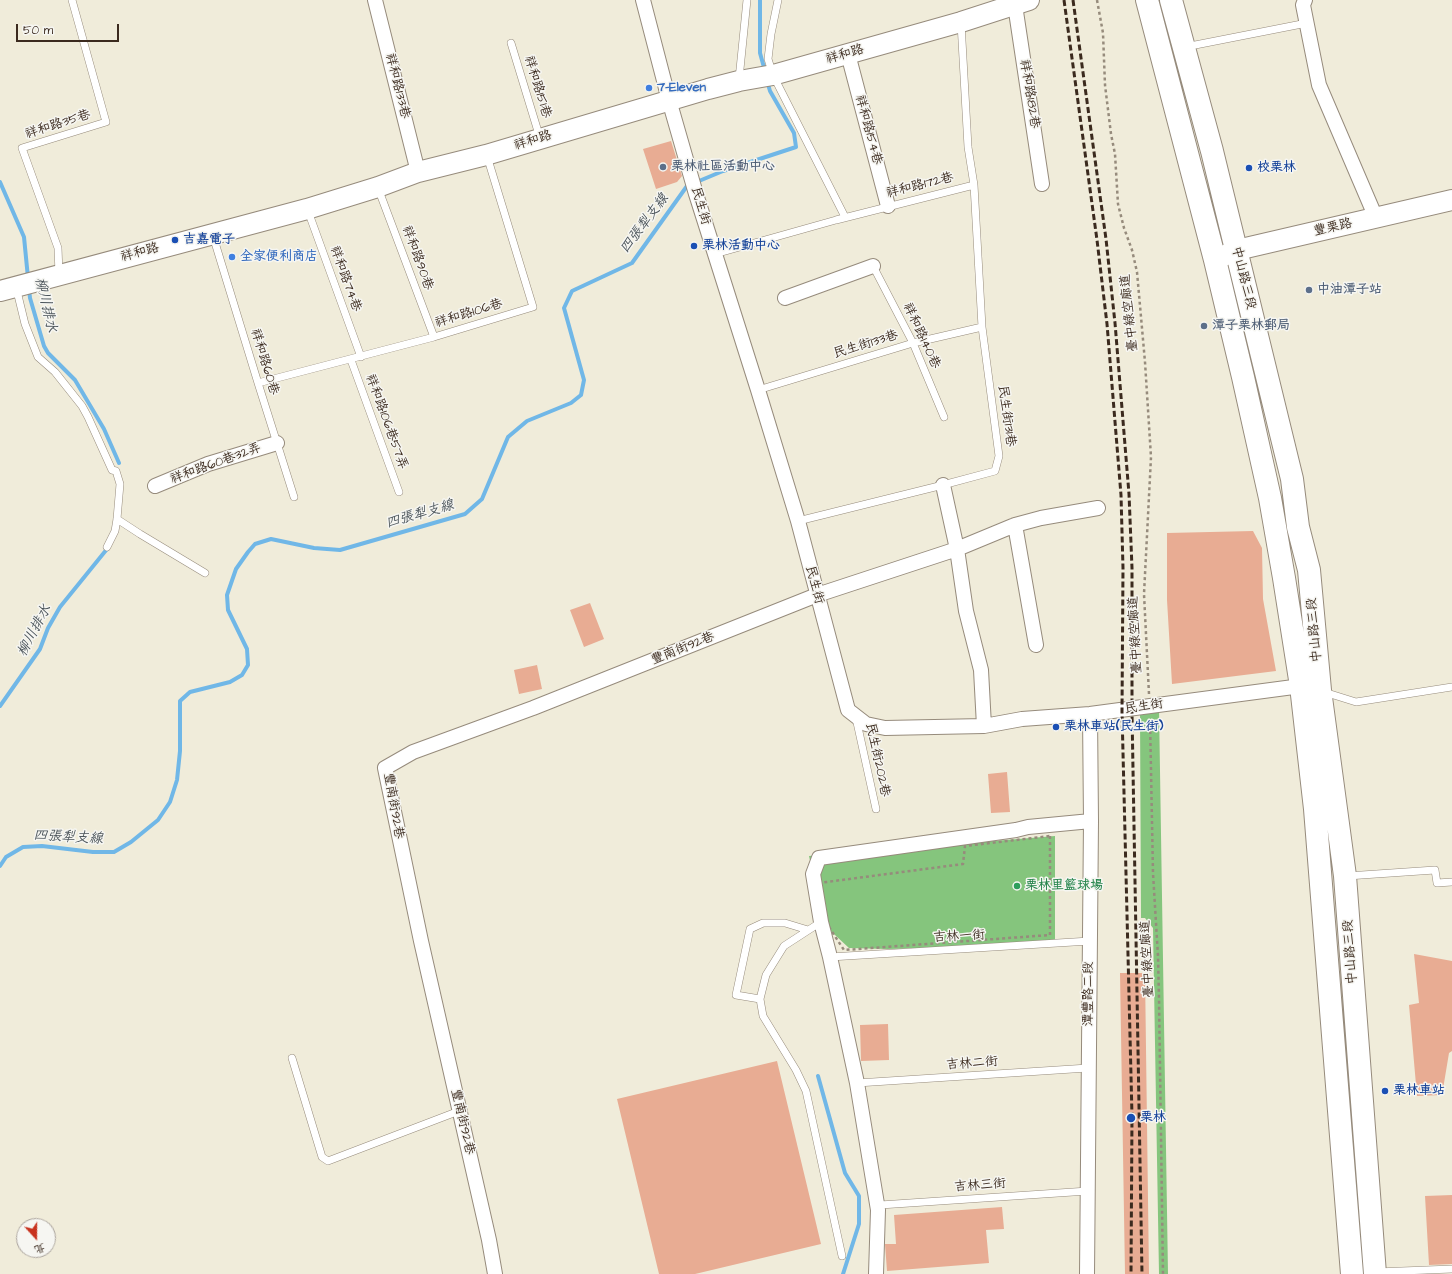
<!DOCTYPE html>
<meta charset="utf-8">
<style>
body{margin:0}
#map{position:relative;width:1452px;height:1274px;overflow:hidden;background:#f0ecda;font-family:"Architects Daughter","LXGW WenKai TC",sans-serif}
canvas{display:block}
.north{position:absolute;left:16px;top:1218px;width:40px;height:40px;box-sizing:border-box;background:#f6f6f2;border:1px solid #aba49d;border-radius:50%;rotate:159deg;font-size:11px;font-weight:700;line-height:16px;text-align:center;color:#3b2a1e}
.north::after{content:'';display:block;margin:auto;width:14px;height:18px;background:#c8321e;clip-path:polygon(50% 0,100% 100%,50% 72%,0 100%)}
.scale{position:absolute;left:16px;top:24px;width:103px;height:18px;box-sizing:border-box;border:2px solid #3b2a1e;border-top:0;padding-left:5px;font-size:12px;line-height:14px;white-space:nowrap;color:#3b2a1e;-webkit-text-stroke:3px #f6f6f2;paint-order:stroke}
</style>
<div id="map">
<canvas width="1452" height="1274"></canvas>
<div class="north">北</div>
<div class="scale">50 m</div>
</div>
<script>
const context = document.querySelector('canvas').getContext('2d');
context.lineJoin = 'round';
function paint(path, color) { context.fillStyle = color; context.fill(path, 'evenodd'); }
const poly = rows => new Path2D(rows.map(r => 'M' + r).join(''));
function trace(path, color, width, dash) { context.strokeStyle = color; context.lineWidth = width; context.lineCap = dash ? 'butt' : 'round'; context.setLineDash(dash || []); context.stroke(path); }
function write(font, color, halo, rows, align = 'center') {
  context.font = font + ' "Architects Daughter","LXGW WenKai TC",sans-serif'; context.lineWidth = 3; context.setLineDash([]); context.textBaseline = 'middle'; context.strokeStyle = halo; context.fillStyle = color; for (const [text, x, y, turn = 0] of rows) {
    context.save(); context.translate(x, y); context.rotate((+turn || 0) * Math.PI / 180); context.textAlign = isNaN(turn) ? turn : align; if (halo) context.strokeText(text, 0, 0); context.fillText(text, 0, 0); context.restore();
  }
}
paint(poly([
 [1159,708,1168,1274,1159,1274,1153,928,1145,918,1141,918,1140,710],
 [1055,836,1055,945,888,949,849,948,821,922,813,874,809,856]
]), '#85c57d');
trace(poly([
 [760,0,760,53,765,71],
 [0,182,24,237,28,278],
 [29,289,30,298,44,346,48,353,75,380,104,429,119,463],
 [0,706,40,649,48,628,60,607,107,549],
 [0,866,6,857,23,847,42,846,93,852,114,852,131,842,158,820,170,802,177,780,180,751,180,701,190,692,230,682,242,675,248,665,247,649,228,610,227,595,236,569,248,552,255,544,271,539,314,548,340,550,465,514,482,499,508,437,527,421,571,403,581,395,584,380,564,308,572,291,632,263,687,186,723,171,796,147,794,133,770,91,767,81],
 [818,1076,845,1173,859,1196,859,1224,843,1274]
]), '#70b7e7', 4);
paint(poly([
 [671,141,682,176,677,182,656,189,643,149],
 [1253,531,1262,548,1263,599,1276,671,1172,684,1167,600,1167,533],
 [590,603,604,639,584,647,570,610],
 [537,665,542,689,519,694,514,670],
 [1007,772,1010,812,991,813,988,774],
 [1414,954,1452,961,1452,1051,1449,1053,1442,1095,1417,1096,1409,1005,1419,1003],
 [1120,973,1145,973,1149,1274,1125,1274],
 [888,1024,889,1060,861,1061,860,1025],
 [777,1061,821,1244,695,1274,659,1274,617,1099],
 [1452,1195,1452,1264,1429,1265,1425,1196],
 [1002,1207,1004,1229,986,1230,989,1263,887,1271,885,1244,896,1244,894,1215]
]), '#e8ac93');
const lane = poly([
 [778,0,771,34,768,59,773,75,845,217],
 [511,43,540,138],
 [1185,47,1307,23],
 [739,79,747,0],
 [378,188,434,337],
 [308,211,361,357],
 [213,236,258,383,294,497],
 [715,254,836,220,974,185],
 [873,266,913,343,944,417],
 [59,274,58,248,22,148,106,122,72,0],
 [16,287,25,324,38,357,55,372,82,406,88,417,112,470,116,471,120,484,117,519,115,531,107,547],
 [351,360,399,492],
 [258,383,434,337,533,307,487,156],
 [758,390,913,343,982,327],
 [117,519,140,534,205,573],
 [798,521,939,486,995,471,999,456,982,327,974,185,968,147,961,23],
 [1324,692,1356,702,1452,687],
 [856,718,876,809],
 [1347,876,1435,870,1437,883,1452,882],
 [821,922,784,946,766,975,760,999,763,1016,796,1070,806,1091,842,1256],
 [830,957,1090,941],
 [760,999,736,995,750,929,763,923,785,923,808,930],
 [292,1058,322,1157,328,1161,459,1111],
 [857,1083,1088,1068],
 [879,1208,880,1205,1088,1191],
 [1376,1272,1452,1269]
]);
const street = poly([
 [375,0,418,172],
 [643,0,669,100,696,194,758,390,798,521,848,710,866,724,885,728,984,726,1022,719,1090,714,1301,686,1308,688],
 [1305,0,1303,5,1319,85,1376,218],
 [1015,5,1042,184],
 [848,54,888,206],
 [785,298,873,266],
 [943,485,957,549,966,611,981,670,984,726],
 [155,486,208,464,277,443],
 [1015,525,1036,645],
 [495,1274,489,1240,421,941,385,768,413,752,533,708,817,595,957,549,1015,525,1041,518,1098,508],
 [876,1274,878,1210,857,1083,830,957,821,922,813,874,819,858,1016,830,1028,827,1091,821],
 [1087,1274,1091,821,1090,714]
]);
const secondary = poly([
 [1221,257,1237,250,1452,200],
 [0,291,307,209,378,187,418,172,486,155,708,89,739,81,773,75,961,22,1029,0]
]);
const primary = poly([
 [1147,0,1215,260,1243,377,1270,498,1284,578,1301,686,1315,809,1352,1274],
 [1171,0,1212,151,1292,479,1298,527,1309,570,1320,690,1345,876,1375,1274]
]);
trace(lane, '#968b7c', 8);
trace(street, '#968b7c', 16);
trace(secondary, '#968b7c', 22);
trace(primary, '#968b7c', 24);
trace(poly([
 [1097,0,1103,33,1105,85,1111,134,1115,154,1118,204,1124,228,1132,250,1137,272,1145,362,1151,457,1144,594,1149,694],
 [1150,719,1153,873,1158,956,1159,998,1163,1274],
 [1050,836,1050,935,844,950,825,921,819,883,963,864,965,846,1050,836]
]), '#968b7c', 2.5, [3, 3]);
trace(lane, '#fff', 7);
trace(street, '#fff', 14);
trace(secondary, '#fff', 20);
trace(primary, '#fff', 22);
trace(poly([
 [1064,0,1097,240,1107,324,1121,495,1123,568,1122,712,1132,1116,1131,1274],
 [1073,0,1106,239,1115,323,1129,494,1132,568,1132,713,1142,1274]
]), '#3b2a1e', 3, [6, 3]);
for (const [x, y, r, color] of [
 [649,88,4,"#3f7fe0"],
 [663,167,4,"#5c6f8a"],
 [1249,168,4,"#1a4fb4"],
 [175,240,4,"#1a4fb4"],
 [694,246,4,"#1a4fb4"],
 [232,257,4,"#3f7fe0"],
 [1309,290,4,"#5c6f8a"],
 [1204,326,4,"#5c6f8a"],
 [1056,727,4,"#1a4fb4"],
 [1017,886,4,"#2e9e5b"],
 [1385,1091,4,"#1a4fb4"],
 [1131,1118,5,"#1a4fb4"]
]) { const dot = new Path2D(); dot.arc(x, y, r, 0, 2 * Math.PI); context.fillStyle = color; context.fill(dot); trace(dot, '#f6f6f2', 1.5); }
write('13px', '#3b2a1e', '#f6f6f2', [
 ["祥和路",845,55,-16],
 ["祥和路133巷",397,86,76],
 ["祥和路151巷",537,87,73],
 ["祥和路182巷",1029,94,81],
 ["祥和路35巷",58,125,-18],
 ["祥和路154巷",868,130,75],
 ["祥和路",533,141,-17],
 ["祥和路172巷",920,186,-14],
 ["民生街",700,206,74],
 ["豐栗路",1333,228,-13],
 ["祥和路",140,253,-15],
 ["祥和路90巷",417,258,70],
 ["中山路三段",1243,278,76],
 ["祥和路74巷",345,279,70],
 ["臺中綠空廊道",1130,313,-96],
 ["祥和路106巷",469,314,-17],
 ["祥和路140巷",921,336,65],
 ["民生街133巷",866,345,-17],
 ["祥和路60巷",264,362,73],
 ["民生街131巷",1006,416,82],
 ["祥和路106巷57弄",386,422,70],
 ["祥和路60巷32弄",216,464,-20],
 ["民生街",814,585,75],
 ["中山路三段",1315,630,-95],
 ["臺中綠空廊道",1136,635,-93],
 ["豐南街92巷",683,649,-22],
 ["民生街",1144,707,-8],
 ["民生街202巷",877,760,78],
 ["豐南街92巷",393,806,80],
 ["吉林一街",959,937,-3],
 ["中山路三段",1351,952,-94],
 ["臺中綠空廊道",1148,959,-93],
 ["潭豐路二段",1089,994,-90],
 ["吉林二街",972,1064,-4],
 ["豐南街92巷",462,1122,77],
 ["吉林三街",980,1186,-4]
]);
write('bold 13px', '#366cbe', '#f6f6f2', [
 ["7-Eleven",657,88],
 ["全家便利商店",240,257]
], 'left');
write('bold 13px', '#4e5e75', '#f6f6f2', [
 ["栗林社區活動中心",671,167],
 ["中油潭子站",1317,290],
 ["潭子栗林郵局",1212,326]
], 'left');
write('bold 13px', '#164399', '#f6f6f2', [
 ["校栗林",1257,168],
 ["吉嘉電子",183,240],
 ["栗林活動中心",702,246],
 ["栗林車站(民生街)",1064,727],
 ["栗林車站",1393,1091],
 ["栗林",1140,1118]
], 'left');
write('bold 13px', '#27864d', '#f6f6f2', [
 ["栗林里籃球場",1025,886]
], 'left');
write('italic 14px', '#4b545a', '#f6f6f2', [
 ["四張犁支線",645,224,-53],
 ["柳川排水",45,305,77],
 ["四張犁支線",420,515,-16],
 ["柳川排水",35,631,-62],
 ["四張犁支線",68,838,3]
]);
</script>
